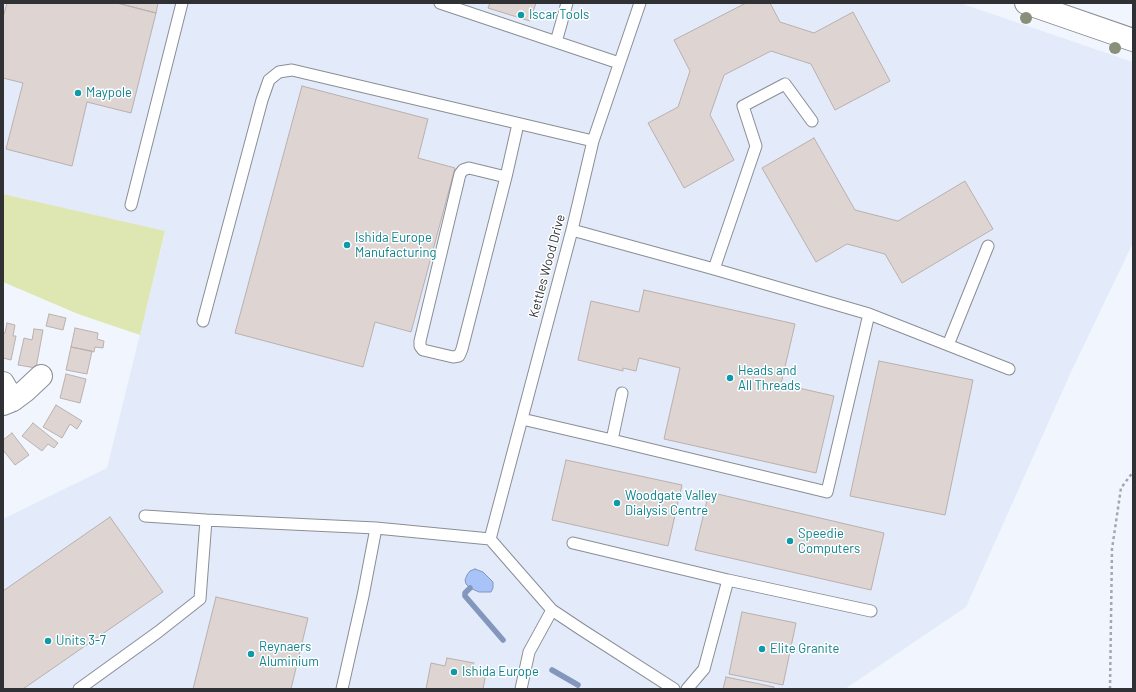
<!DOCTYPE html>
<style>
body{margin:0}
#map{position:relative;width:1136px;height:692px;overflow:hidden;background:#f1f6fe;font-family:Barlow,sans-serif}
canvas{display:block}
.frame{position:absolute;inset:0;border:4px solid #2f3134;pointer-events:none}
</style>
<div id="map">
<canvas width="1136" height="692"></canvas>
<div class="frame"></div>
</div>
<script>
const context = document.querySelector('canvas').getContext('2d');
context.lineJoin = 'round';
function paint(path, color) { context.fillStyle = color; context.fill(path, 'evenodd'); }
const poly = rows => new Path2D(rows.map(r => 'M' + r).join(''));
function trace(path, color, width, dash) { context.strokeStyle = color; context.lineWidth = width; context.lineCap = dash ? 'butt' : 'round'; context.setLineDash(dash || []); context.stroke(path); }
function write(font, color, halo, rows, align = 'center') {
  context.font = font + ' Barlow,sans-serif'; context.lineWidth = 3; context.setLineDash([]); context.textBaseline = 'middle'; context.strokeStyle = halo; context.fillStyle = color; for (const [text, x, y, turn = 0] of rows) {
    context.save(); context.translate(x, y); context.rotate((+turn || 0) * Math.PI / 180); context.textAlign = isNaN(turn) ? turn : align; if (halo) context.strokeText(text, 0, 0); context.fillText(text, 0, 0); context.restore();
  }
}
paint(poly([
 [3,3,960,3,1133,62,1133,243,1071,372,966,607,845,689,3,689,3,519,107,468,165,232,3,194]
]), '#e3ebfa');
paint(poly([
 [3,194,165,231,140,335,78,314,3,282]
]), '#dee7b1');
const water = poly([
 [475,569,483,572,493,582,493,588,491,592,479,592,470,588,466,584,465,580,467,575,470,571,475,569]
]);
paint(water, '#a7c3f8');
trace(water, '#8397bd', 1);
trace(poly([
 [470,588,465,593,465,596,503,640],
 [552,670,578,685]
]), '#8397bd', 5.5);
const building = poly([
 [7,3,117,3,156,13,131,113,87,102,72,166,6,149,23,83,3,78,3,17,7,3],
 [117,3,158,3,156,13,117,3],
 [490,3,536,3,530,21,488,8,490,3],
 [746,3,770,3,780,22,814,33,853,12,890,81,835,110,811,64,771,51,724,75,710,115,734,160,684,188,648,123,678,107,690,71,674,40,746,3],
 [302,86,428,119,418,158,455,168,411,332,375,322,363,367,235,333,302,86],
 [814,138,855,210,898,221,965,181,993,229,902,283,885,254,847,244,816,262,762,168,814,138],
 [644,290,795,324,781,384,834,396,816,473,664,439,680,368,639,358,636,371,623,368,623,371,578,360,591,301,639,312,644,290],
 [49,314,66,318,63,330,46,326,49,314],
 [7,323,15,325,13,336,16,336,11,360,3,358,3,333,5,333,7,323],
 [75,328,98,333,97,339,104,341,103,348,95,347,94,352,71,347,75,328],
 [34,329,43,330,36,368,18,365,24,338,32,340,34,329],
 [71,347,92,351,87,374,66,370,71,347],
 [879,361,973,380,945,515,850,496,879,361],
 [66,374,86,379,80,403,60,398,66,374],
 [56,405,82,421,77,429,70,424,62,438,43,427,56,405],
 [33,423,58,443,54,448,48,444,42,451,22,436,33,423],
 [12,433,29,455,15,465,3,450,3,440,12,433],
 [566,460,682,485,668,546,552,520,566,460],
 [709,492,884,533,871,590,695,550,709,492],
 [110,517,163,592,23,689,3,689,3,591,110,517],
 [216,597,308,618,291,689,193,689,216,597],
 [742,612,796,623,783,685,729,674,742,612],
 [447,658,474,663,472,671,486,673,483,689,426,689,431,663,445,666,447,658],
 [726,677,774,687,774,689,723,689,726,677]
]);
paint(building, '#ded5d2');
trace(building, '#bab0ae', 1);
const lane = poly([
 [440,3,619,63],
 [556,42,567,3],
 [506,177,469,168,463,170,460,174,420,341,420,346,423,350,453,357,459,356,462,349,506,177,518,124],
 [131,205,182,3],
 [572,230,714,269,869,314,1009,369],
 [714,269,756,146,743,106,785,84,812,121],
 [203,321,262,100,269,80,279,72,292,70,593,141],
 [948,345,988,246],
 [522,419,612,440,622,393],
 [612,440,827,492,869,314],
 [145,516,206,520,376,528,490,539,552,610,582,630,674,689],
 [490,539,572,230,593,141,640,3],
 [573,543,728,580],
 [79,689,158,632,200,599,206,520],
 [342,689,363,596,376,528],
 [521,689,529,652,552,610],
 [687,689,704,669,728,580,871,611]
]);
const street = poly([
 [3,383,13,400],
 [3,404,13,400,25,391,41,376]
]);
const secondary = poly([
 [1026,3,1133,40]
]);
trace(lane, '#8a8e95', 13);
trace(street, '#8a8e95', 24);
trace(secondary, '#8a8e95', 24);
trace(poly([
 [1110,689,1112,549,1121,488,1133,472]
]), '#a4a8ae', 2.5, [3, 3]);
trace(lane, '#fff', 11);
trace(street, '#fff', 22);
trace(secondary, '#fff', 22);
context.fillStyle = '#8a8f79';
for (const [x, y] of [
 [1026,18],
 [1115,48]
]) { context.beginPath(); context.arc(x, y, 6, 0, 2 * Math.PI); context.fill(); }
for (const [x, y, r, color] of [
 [521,15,4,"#0f9aa8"],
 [78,93,4,"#0f9aa8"],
 [347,245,4,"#0f9aa8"],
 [730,378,4,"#0f9aa8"],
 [617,503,4,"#0f9aa8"],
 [790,541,4,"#0f9aa8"],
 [48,641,4,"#0f9aa8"],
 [762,649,4,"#0f9aa8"],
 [251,654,4,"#0f9aa8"],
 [454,672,4,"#0f9aa8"]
]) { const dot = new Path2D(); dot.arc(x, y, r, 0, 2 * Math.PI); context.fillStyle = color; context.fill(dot); trace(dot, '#fff', 1.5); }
write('13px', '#0d838f', '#fff', [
 ["Iscar Tools",529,15],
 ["Maypole",86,93],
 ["Ishida Europe",355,238],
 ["Manufacturing",355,253],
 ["Heads and",738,371],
 ["All Threads",738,386],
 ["Woodgate Valley",625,496],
 ["Dialysis Centre",625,511],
 ["Speedie",798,534],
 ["Computers",798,549],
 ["Units 3-7",56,641],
 ["Reynaers",259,647],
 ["Aluminium",259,662],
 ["Elite Granite",770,649],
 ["Ishida Europe",462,672]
], 'left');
write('13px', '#2f3134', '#fff', [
 ["Kettles Wood Drive",547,266,-75]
]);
</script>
